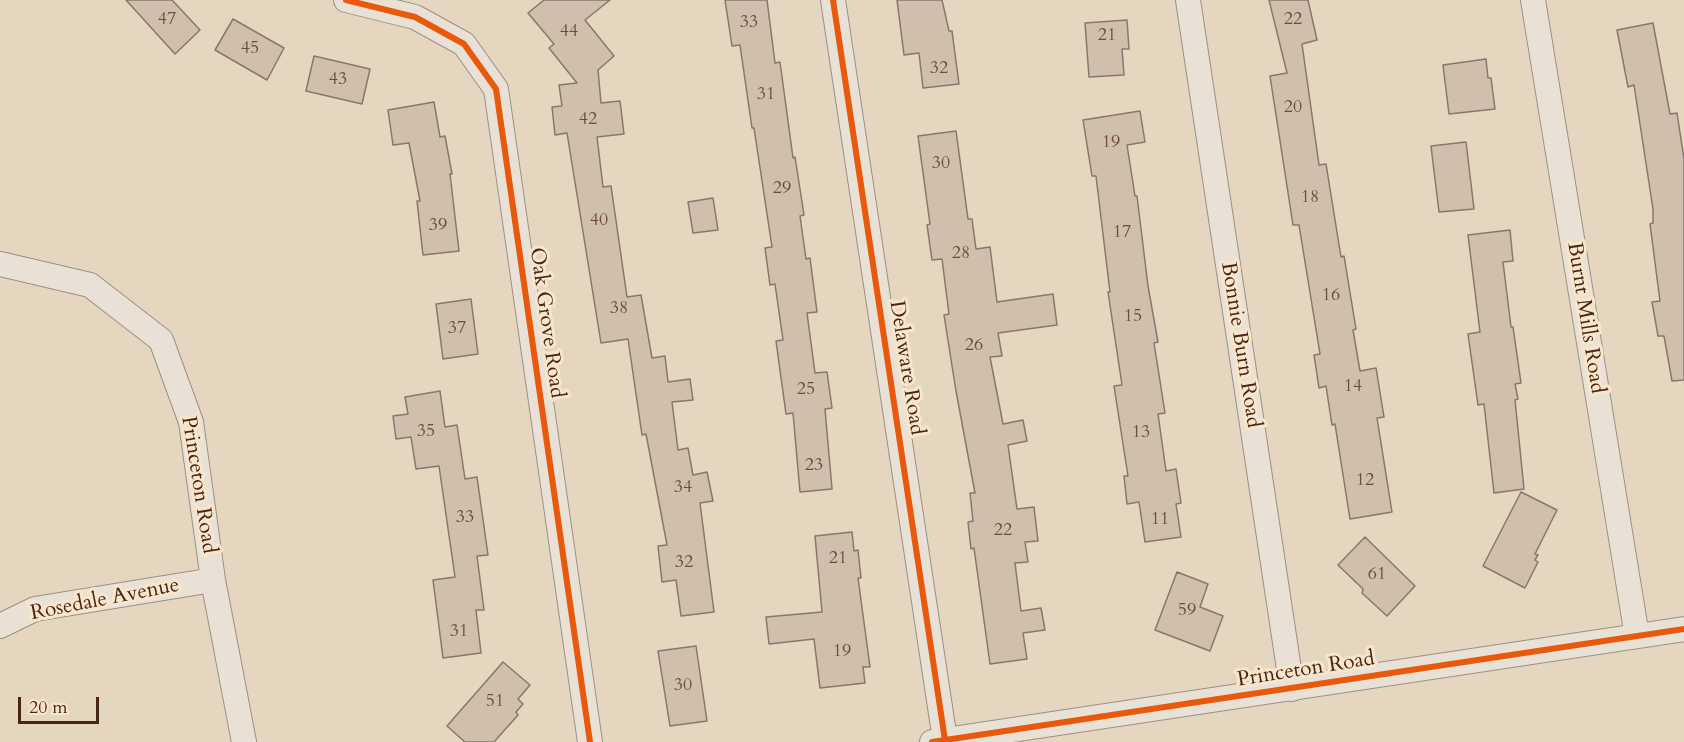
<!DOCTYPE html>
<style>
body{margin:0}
#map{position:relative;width:1684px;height:742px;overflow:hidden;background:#e5d6c0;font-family:Cardo,serif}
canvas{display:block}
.scale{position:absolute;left:18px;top:697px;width:81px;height:27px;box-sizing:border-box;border:3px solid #492517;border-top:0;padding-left:8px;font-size:18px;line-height:21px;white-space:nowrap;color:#492517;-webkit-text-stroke:4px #f8e6cc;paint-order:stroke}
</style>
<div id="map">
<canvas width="1684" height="742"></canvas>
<div class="scale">20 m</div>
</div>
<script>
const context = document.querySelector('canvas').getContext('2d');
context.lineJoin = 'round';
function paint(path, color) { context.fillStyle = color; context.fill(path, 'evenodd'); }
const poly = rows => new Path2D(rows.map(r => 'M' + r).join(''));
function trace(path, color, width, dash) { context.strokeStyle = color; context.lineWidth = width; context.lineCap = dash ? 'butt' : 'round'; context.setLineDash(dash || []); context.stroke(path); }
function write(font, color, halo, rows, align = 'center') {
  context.font = font + ' Cardo,serif'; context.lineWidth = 6; context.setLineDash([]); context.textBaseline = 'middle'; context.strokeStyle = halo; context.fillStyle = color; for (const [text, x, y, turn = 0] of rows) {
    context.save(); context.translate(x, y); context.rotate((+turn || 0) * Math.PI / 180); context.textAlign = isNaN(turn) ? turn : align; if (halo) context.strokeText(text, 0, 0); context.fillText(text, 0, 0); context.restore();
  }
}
const building = poly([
 [126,0,172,0,200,30,175,54,126,0],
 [544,0,610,0,585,20,614,56,598,70,601,103,620,101,624,134,597,137,603,187,611,186,627,297,641,295,652,358,665,356,668,382,690,379,693,400,672,402,678,450,688,448,693,475,707,472,713,501,700,503,714,612,681,616,676,580,662,582,658,546,667,545,646,434,642,435,628,339,601,343,567,133,555,135,552,107,562,106,559,85,577,83,549,48,554,44,528,13,544,0],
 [725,0,767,0,775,63,780,62,793,158,795,157,804,215,800,216,806,259,810,258,817,312,807,313,815,373,827,372,832,408,825,409,832,489,800,492,793,413,786,414,776,341,783,340,775,284,770,285,765,248,772,247,754,128,752,128,740,45,732,46,725,0],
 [897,0,942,0,949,31,952,31,959,84,923,88,919,53,904,55,897,0],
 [1269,0,1308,0,1317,40,1302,44,1319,165,1326,164,1341,257,1344,256,1356,329,1353,330,1360,371,1376,368,1384,417,1377,418,1392,512,1350,519,1335,424,1332,425,1326,386,1319,388,1314,355,1320,354,1299,225,1293,225,1270,76,1287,73,1269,0],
 [233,19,284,48,267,80,215,50,233,19],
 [1127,20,1129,49,1122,49,1124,75,1089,77,1085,23,1127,20],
 [1653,23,1670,114,1677,113,1684,159,1684,380,1672,381,1664,336,1658,336,1652,302,1660,301,1650,224,1653,223,1653,209,1634,85,1628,87,1617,30,1653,23],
 [314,56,370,69,362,104,306,91,314,56],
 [1486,59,1488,78,1491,78,1495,109,1449,114,1443,65,1486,59],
 [434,102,440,137,445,136,452,174,450,174,459,251,423,255,417,201,420,201,409,143,393,145,388,110,434,102],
 [1140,111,1145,142,1127,145,1135,196,1137,196,1148,286,1158,342,1154,343,1165,413,1158,414,1166,471,1176,469,1181,503,1176,504,1181,537,1145,542,1139,502,1127,504,1124,476,1128,476,1114,386,1122,385,1108,292,1110,292,1096,176,1092,176,1083,120,1140,111],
 [956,131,968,219,972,219,976,249,990,247,997,302,1053,294,1057,325,998,333,1002,356,990,357,1003,424,1023,420,1027,441,1008,445,1017,509,1034,507,1038,541,1025,542,1028,562,1015,563,1021,611,1041,608,1045,630,1023,633,1027,659,990,664,974,548,971,549,968,522,973,521,970,493,975,493,956,391,944,315,949,314,942,259,932,260,927,225,930,224,918,136,956,131],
 [1466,142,1474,209,1439,212,1431,146,1466,142],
 [713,198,718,230,693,233,688,202,713,198],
 [1510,230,1513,261,1503,262,1511,327,1513,327,1521,383,1515,384,1518,399,1515,400,1524,489,1494,493,1484,404,1478,405,1468,334,1480,332,1468,235,1510,230],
 [471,299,478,354,443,359,436,304,471,299],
 [440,391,445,427,457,425,465,479,477,477,488,555,477,556,484,610,476,610,481,653,443,658,433,580,455,577,439,466,416,469,411,437,396,439,393,416,408,414,405,397,440,391],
 [1521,492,1557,510,1535,554,1538,555,1535,560,1538,562,1525,588,1483,566,1521,492],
 [852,532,854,551,858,550,861,578,858,578,870,667,863,667,865,683,820,688,814,639,769,644,766,617,822,612,815,536,852,532],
 [1365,537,1415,586,1387,616,1362,593,1363,589,1338,565,1365,537],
 [1177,572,1208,584,1200,607,1223,616,1210,651,1155,630,1177,572],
 [696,646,707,721,670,726,658,651,696,646],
 [503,662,530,685,518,699,523,704,516,712,518,715,494,742,465,742,447,726,503,662]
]);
paint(building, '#d0bfad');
trace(building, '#86786c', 1.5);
const street = poly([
 [346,0,415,17,464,44,496,89,590,742],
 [833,0,945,740],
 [1188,0,1292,689],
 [1533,0,1637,636],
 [0,264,90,285,161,340,191,422,213,580,244,742],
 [0,626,35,609,213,580],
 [932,742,1684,629]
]);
trace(street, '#9d9082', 26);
trace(street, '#e9e1d6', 24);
trace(poly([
 [346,0,415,17,464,44,496,89,590,742],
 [833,0,945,740],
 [932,742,1684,629]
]), '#e8590c', 6);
write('18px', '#6b4c3c', null, [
 ["47",167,20],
 ["22",1293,20],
 ["33",749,23],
 ["44",569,32],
 ["21",1107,36],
 ["45",250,49],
 ["32",939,69],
 ["43",338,80],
 ["31",766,95],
 ["20",1293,108],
 ["42",588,120],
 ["19",1111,143],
 ["30",941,164],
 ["29",782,189],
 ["18",1310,198],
 ["40",599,221],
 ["39",438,226],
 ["17",1122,233],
 ["28",961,254],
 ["16",1331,296],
 ["38",619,309],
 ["15",1133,317],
 ["37",457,329],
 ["26",974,346],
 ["14",1353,387],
 ["25",806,390],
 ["35",426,432],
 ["13",1141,433],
 ["23",814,466],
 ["12",1365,481],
 ["34",683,488],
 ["33",465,518],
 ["11",1160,520],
 ["22",1003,531],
 ["21",838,559],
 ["32",684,563],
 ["61",1377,575],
 ["59",1187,611],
 ["31",459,632],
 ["19",842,652],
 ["30",683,686],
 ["51",495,702]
]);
write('21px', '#492517', '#f8e6cc', [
 ["Burnt Mills Road",1585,318,81],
 ["Oak Grove Road",546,323,82],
 ["Bonnie Burn Road",1240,345,81],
 ["Delaware Road",906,368,81],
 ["Princeton Road",198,485,81],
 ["Rosedale Avenue",105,600,-11],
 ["Princeton Road",1306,670,-9]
]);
</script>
